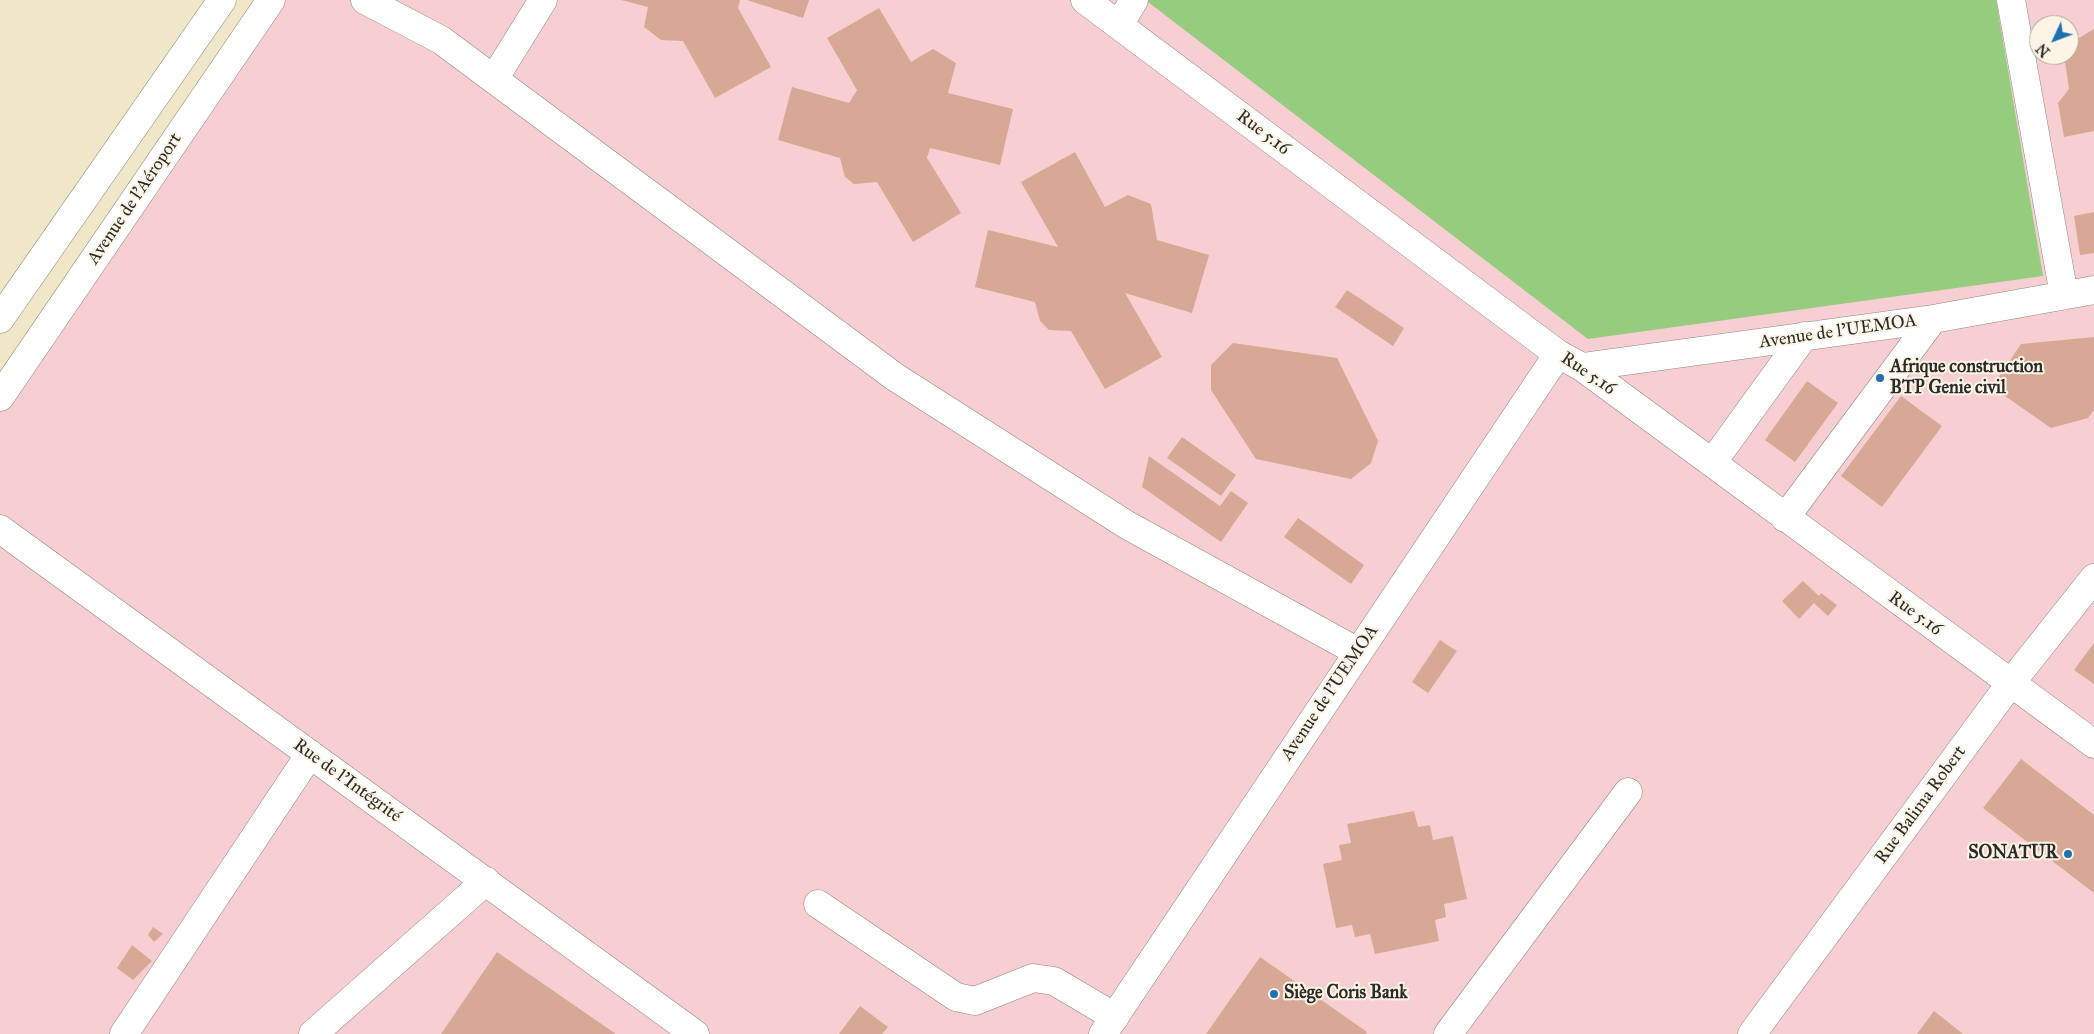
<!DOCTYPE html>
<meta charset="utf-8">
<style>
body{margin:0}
#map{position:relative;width:2094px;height:1034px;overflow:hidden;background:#f0e6c8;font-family:"IM FELL Great Primer",serif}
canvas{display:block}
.north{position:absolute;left:2029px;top:15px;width:50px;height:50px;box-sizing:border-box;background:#fcf5e5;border:1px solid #a8a49b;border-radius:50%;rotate:227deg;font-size:14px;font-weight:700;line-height:20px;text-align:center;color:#2b2b2b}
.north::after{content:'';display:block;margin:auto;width:18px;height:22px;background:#1f6fb2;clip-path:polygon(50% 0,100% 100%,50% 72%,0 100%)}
</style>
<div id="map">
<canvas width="2094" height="1034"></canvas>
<div class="north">N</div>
</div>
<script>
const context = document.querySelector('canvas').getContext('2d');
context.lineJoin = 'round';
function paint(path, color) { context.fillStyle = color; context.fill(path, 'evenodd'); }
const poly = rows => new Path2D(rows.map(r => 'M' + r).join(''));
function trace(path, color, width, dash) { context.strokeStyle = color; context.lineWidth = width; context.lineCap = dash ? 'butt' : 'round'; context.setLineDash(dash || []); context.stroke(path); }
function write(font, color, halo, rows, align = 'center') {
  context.font = font + ' "IM FELL Great Primer",serif'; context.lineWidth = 4; context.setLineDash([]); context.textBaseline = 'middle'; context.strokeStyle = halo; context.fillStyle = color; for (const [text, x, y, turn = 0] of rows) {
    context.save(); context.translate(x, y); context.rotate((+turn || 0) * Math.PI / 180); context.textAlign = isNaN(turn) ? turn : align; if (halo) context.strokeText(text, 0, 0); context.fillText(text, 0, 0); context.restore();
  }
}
paint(poly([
 [268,0,2094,0,2094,1034,0,1034,0,388],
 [2039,25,2069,25,2069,55,2039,55]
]), '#f7cfd3');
paint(poly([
 [1149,0,1996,0,2043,276,1588,339,1148,2]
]), '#95cc7e');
paint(poly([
 [621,0,740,0,738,8,771,67,715,98,683,41,661,40,644,27,648,7],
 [747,0,809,0,803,18],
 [879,8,911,62,933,49,956,63,948,93,1013,109,1000,165,930,148,927,158,961,213,913,242,877,182,854,184,845,177,840,158,778,140,792,87,849,103,857,90,827,38],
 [2094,29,2094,131,2064,137,2058,103,2069,89,2064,55,2069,55,2069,44],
 [1075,152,1105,207,1128,195,1151,204,1157,240,1209,255,1192,313,1125,293,1162,357,1105,389,1071,331,1049,330,1040,321,1035,302,975,287,988,230,1058,247,1021,182],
 [2094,212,2094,253,2080,255,2074,216],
 [1347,290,1404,328,1393,346,1335,307],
 [2094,337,2094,410,2088,418,2051,428,1992,387,2021,344],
 [1233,343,1337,358,1378,441,1371,463,1351,479,1256,459,1211,390,1211,365],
 [1807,381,1838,403,1795,462,1765,440],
 [1901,396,1942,426,1882,507,1841,476],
 [1182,437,1236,475,1221,496,1167,458],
 [1149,456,1220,506,1231,491,1248,503,1221,542,1142,487],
 [1298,518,1364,565,1351,584,1284,537],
 [1803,581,1819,596,1821,593,1837,605,1828,616,1814,603,1799,619,1782,601],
 [1440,640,1457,651,1428,693,1412,682],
 [2094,643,2094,684,2074,670],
 [2021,759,2094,815,2094,893,1983,808],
 [1414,811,1418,827,1430,825,1433,840,1453,836,1467,899,1444,904,1446,917,1435,920,1439,941,1375,954,1370,934,1355,937,1352,925,1336,928,1323,864,1342,860,1339,845,1351,843,1347,824],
 [153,927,163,934,154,942,148,935],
 [132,945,152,961,133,980,117,968],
 [497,952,616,1034,441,1034],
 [1260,957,1367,1032,1366,1034,1206,1034],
 [860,1006,888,1027,882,1034,839,1034],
 [1934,1011,1963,1034,1917,1034]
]), '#d7a893');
const minor = poly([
 [365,0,441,40,895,377,1127,525,1358,652],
 [1085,0,1558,354,1582,367,2094,744],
 [2011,0,2064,295],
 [1119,25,1134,0],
 [494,79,543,0],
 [1582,367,1933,319,2094,290],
 [1712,463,1804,336],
 [1785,518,1933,319],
 [0,529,695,1034],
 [818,904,956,997,975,1001,1033,978,1054,981,1115,1017],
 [124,1034,310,754],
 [313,1034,486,881],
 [1103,1034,1558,354],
 [1448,1034,1628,792],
 [1752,1034,2010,684,2094,578]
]);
const major = poly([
 [0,319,222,0],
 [0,397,271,0]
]);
trace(minor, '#8e887a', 29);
trace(major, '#8e887a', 29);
trace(minor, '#fff', 28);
trace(major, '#fff', 28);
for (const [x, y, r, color] of [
 [1880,378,5,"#1f6fb2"],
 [2068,854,5,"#1f6fb2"],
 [1274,994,5,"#1f6fb2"]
]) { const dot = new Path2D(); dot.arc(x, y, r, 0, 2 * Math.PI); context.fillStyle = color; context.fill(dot); trace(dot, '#fcf5e5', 2); }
write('18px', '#2b2b2b', '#fcf5e5', [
 ["Rue 5.16",1263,133,37],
 ["Avenue de l'Aéroport",135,199,-56],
 ["Avenue de l'UEMOA",1838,332,-8],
 ["Rue 5.16",1588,374,34],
 ["Rue 5.16",1915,614,36],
 ["Avenue de l'UEMOA",1330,693,-56],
 ["Rue de l'Intégrité",347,781,36],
 ["Rue Balima Robert",1921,805,-54]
]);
write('bold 18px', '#2b2b2b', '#fcf5e5', [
 ["Afrique construction",1890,368],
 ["BTP Genie civil",1890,389],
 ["SONATUR",2058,854,"right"],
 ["Siège Coris Bank",1284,994]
], 'left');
</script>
